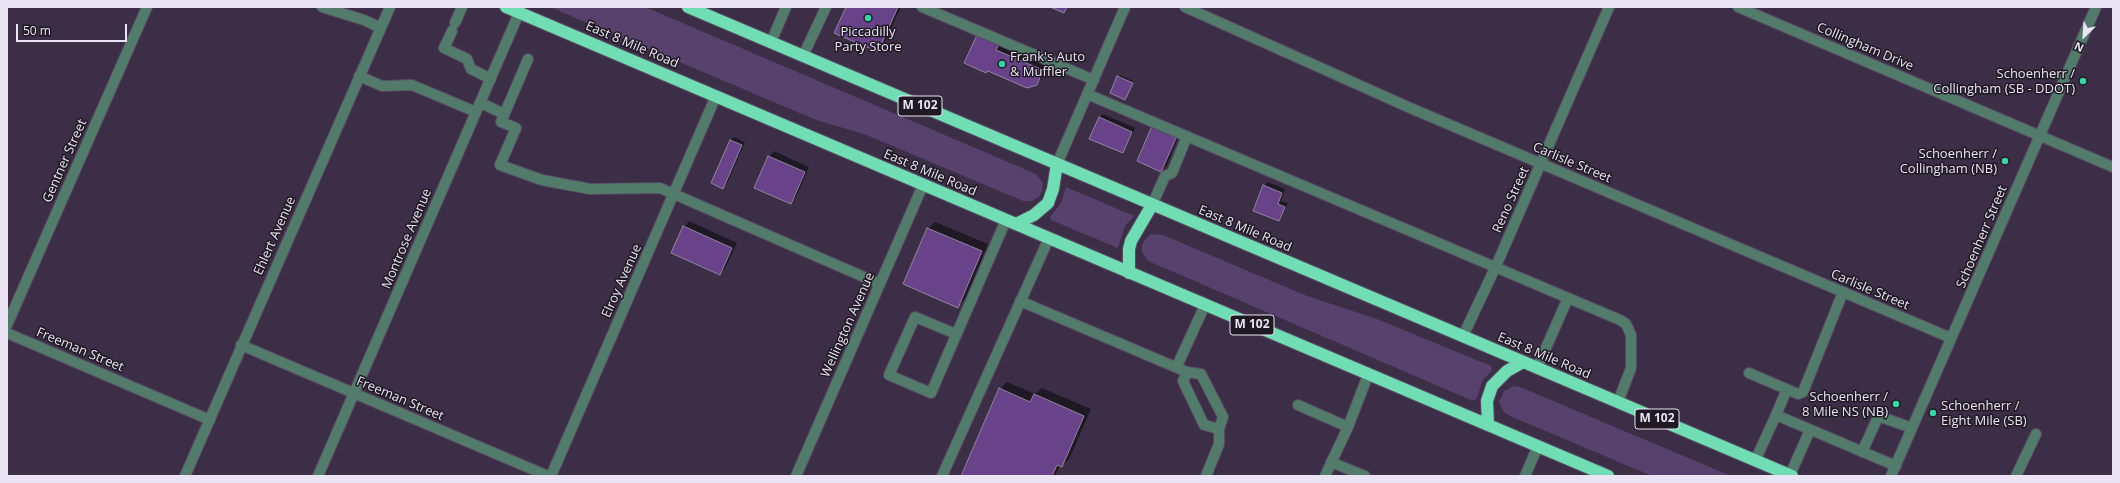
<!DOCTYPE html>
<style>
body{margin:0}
#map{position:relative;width:2120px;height:483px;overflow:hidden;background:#3b2e46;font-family:"Open Sans",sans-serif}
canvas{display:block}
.frame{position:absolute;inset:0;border:8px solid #ebe4f4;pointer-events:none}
.north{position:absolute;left:2064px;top:16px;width:40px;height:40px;-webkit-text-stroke:3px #1f1924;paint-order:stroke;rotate:205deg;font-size:11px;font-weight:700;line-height:16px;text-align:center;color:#ebe4f4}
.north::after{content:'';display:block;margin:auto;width:14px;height:18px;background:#ebe4f4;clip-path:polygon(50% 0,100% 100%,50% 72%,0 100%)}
.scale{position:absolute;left:16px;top:24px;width:111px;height:18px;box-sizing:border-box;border:2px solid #ebe4f4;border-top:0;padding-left:5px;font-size:12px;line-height:14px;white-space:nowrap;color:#ebe4f4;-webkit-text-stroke:3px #1f1924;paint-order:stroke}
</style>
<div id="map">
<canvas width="2120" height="483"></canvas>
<div class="frame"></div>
<div class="north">N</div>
<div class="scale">50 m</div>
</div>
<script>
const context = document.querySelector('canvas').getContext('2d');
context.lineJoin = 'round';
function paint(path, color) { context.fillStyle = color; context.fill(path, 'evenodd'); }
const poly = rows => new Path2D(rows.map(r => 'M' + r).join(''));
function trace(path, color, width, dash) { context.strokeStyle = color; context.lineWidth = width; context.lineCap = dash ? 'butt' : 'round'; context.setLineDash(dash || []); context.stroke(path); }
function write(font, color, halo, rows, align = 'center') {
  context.font = font + ' "Open Sans",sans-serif'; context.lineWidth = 3; context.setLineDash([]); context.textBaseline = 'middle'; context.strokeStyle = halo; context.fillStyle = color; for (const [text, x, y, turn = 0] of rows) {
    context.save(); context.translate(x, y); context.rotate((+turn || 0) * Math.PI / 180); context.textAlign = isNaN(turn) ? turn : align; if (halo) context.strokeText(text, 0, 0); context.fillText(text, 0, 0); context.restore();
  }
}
paint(poly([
 [550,7,642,7,650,9,1036,174,1043,183,1042,191,1039,197,1032,201,1023,201,864,134,816,120],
 [1066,187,1134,216,1125,226,1118,248,1051,220,1050,217,1061,203],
 [1151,234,1163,235,1307,296,1377,319,1491,366,1492,370,1483,380,1477,398,1473,401,1148,261,1142,252,1142,246,1144,241],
 [1514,386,1520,387,1731,476,1652,476,1510,416,1504,412,1499,402,1504,391]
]), '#58416d');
paint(poly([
 [847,7,901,7,883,46,878,51],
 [978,36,1048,65,1042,78,1036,84],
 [1120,75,1133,81,1126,97,1111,92],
 [1103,114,1135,128,1126,148,1123,152,1099,118],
 [1153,127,1180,132,1167,165,1161,171],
 [734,137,745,142,727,184,723,188,731,140],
 [774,151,809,167,796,197,790,203,769,157],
 [1268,182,1285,189,1281,201,1288,203,1279,220,1264,186],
 [689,221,737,243,725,269,720,274,684,227],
 [935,222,988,244,965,299,958,306,928,229],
 [1007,382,1035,394,1042,388,1091,409,1069,459,1062,466,1060,465,1055,476,962,476,1000,389]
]), '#0007');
const building = poly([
 [846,7,898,7,878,52,834,33,846,7],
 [1050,7,1067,7,1064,13,1050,7],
 [977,35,999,44,996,50,1043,70,1037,85,1027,88,988,71,986,73,964,63,977,35],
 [1117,76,1133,83,1125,100,1110,93,1117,76],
 [1099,117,1132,132,1123,153,1089,139,1099,117],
 [1152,126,1176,138,1161,172,1137,161,1152,126],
 [730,140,742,145,723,189,711,183,730,140],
 [768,156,805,172,791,204,754,188,768,156],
 [1263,185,1282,193,1278,204,1285,207,1279,221,1253,211,1263,185],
 [683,226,732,248,720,275,671,253,683,226],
 [927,228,982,251,958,308,903,284,927,228],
 [999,388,1030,402,1034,394,1084,416,1062,467,1057,465,1052,476,961,476,999,388]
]);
paint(building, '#694389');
trace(building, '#9284a0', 1);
const minor = poly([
 [322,7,364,20,381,28],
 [922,7,1094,80],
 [1185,7,1408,107,1951,338],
 [1738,7,2113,167],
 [455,23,462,7],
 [452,31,444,48,467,59,471,69,491,79],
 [771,42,786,7],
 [803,56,826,7],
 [528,59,501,122,516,128,500,165,542,180,590,189,660,188,880,284],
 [359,76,382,86,412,85,476,112],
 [1087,94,1620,320,1626,324,1631,335,1631,368,1618,402],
 [481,103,504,114],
 [1057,164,1125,7],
 [1152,205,1165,176,1172,173,1187,136],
 [1020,301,1187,372,1201,374,1223,417,1219,429,1219,444,1206,476],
 [7,325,147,7],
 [7,333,210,420],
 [956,334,915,317,889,375,931,393,1006,220],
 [1463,336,1496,266,1609,7],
 [241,345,548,476],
 [1177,366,1205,305],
 [1537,368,1568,298],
 [1187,372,1183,381,1204,425,1219,429],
 [1749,373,1798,394,1803,392,1843,292],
 [1298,405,1348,427],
 [1776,415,1787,389],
 [1862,452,1878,417,1881,417,1912,428],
 [1755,461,1776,415,1896,466],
 [1331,462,1365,476],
 [1790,475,1810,430],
 [185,476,390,7],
 [318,476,519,13],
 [551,476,716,96],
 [796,476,923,185],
 [942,476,1049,238],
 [1325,476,1348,427,1368,375],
 [1525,476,1538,446],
 [1891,476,2096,7],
 [2016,476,2036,434]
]);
const highway = poly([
 [506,7,1608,476],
 [688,7,1792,476],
 [1016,224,1034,215,1048,203,1053,189,1057,164],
 [1129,273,1129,249,1131,241,1152,205],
 [1488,425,1487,401,1492,386,1507,371,1523,362]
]);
trace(minor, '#574b62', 12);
trace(highway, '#574b62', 14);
trace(minor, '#537b6b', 10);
trace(highway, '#70ddb5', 12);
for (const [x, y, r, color] of [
 [868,18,4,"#3ad4a5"],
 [1002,64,4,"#3ad4a5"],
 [2083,81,4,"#3ad4a5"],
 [2005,161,4,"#3ad4a5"],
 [1896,404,4,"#3ad4a5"],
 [1933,413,4,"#3ad4a5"]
]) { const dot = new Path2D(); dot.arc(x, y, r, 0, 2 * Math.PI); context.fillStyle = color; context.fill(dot); trace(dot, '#1f1924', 1.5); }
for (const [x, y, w] of [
 [920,106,44],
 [1252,325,44],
 [1657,419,44]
]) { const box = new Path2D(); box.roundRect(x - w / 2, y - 10, w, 20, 3); context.fillStyle = '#1f1924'; context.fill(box); trace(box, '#ebe4f4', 1); }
write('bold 12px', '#ebe4f4', null, [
 ["M 102",920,106],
 ["M 102",1252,325],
 ["M 102",1657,419]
]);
write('13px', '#ebe4f4', '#1f1924', [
 ["Piccadilly",868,32,"center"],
 ["Party Store",868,47,"center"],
 ["Frank's Auto",1010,57,"left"],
 ["& Muffler",1010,72,"left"],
 ["Schoenherr /",2075,74],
 ["Collingham (SB - DDOT)",2075,89],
 ["Schoenherr /",1997,154],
 ["Collingham (NB)",1997,169],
 ["Schoenherr /",1888,397],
 ["8 Mile NS (NB)",1888,412],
 ["Schoenherr /",1941,406,"left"],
 ["Eight Mile (SB)",1941,421,"left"]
], 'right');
write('13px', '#ebe4f4', '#1f1924', [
 ["East 8 Mile Road",632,45,23],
 ["Collingham Drive",1865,47,23],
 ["Gentner Street",65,161,-66],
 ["Carlisle Street",1572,163,23],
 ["East 8 Mile Road",930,173,23],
 ["Reno Street",1511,200,-66],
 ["East 8 Mile Road",1245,229,23],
 ["Ehlert Avenue",275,236,-66],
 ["Schoenherr Street",1982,237,-67],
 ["Montrose Avenue",407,239,-67],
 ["Elroy Avenue",622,281,-66],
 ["Carlisle Street",1870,290,23],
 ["Wellington Avenue",848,325,-66],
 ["Freeman Street",80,350,23],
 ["East 8 Mile Road",1544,356,23],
 ["Freeman Street",400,399,23]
]);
</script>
